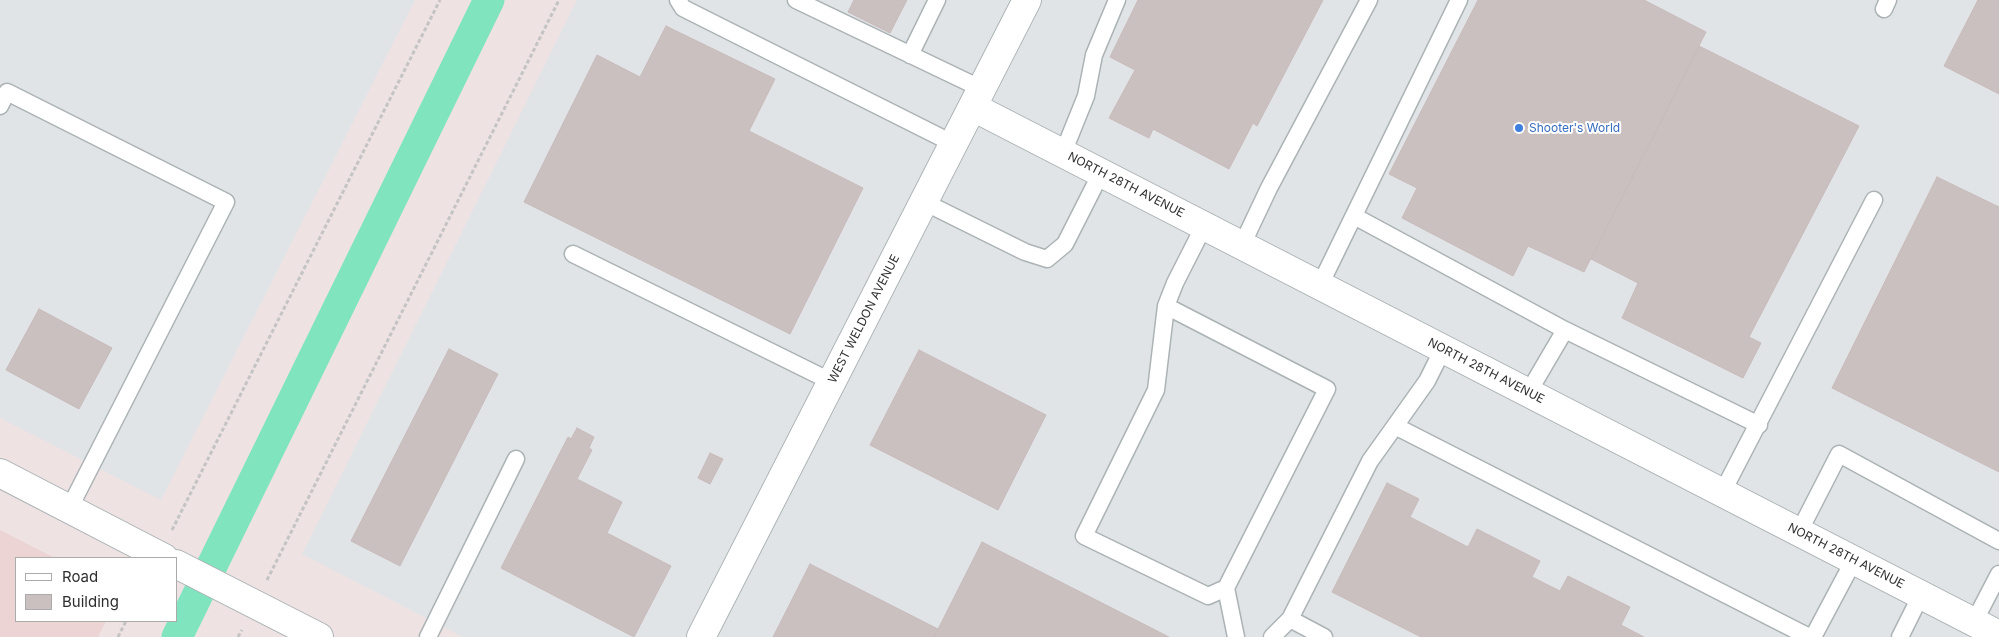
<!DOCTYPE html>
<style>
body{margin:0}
#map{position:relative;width:1999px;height:637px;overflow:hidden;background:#eee2e3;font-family:Inter,sans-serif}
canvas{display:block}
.legend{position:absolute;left:15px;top:557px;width:162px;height:65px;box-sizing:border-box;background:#fff;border:1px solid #ababab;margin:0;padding:6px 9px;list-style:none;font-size:15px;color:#2e2e2e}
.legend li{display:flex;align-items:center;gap:10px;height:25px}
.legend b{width:25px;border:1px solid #ababab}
</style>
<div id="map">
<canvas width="1999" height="637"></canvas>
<ul class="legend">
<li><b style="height:6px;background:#fff"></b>Road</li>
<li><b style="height:14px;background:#cac0c0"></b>Building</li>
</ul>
</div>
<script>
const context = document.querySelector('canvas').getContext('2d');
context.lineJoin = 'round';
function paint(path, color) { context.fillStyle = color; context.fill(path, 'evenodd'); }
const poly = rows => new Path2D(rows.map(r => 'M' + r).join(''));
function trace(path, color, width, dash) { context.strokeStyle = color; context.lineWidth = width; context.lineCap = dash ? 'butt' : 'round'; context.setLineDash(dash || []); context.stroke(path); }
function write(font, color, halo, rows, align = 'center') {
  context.font = font + ' Inter,sans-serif'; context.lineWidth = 4; context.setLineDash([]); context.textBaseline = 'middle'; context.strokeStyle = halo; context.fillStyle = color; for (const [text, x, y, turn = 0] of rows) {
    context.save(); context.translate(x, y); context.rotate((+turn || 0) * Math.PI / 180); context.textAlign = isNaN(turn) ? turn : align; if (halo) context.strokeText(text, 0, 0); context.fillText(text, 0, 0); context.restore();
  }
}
paint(poly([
 [0,0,415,0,161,500,0,418],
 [577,0,1999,0,1999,637,463,637,302,554]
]), '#e1e4e7');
paint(poly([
 [0,530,55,558,16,558,16,621,106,621,98,637,0,637]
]), '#edd4d4');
trace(poly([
 [177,637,489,0]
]), '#80e5be', 31);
const building = poly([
 [854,0,907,0,890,33,848,12,854,0],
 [1138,0,1323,0,1257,126,1253,123,1229,169,1153,129,1149,138,1109,118,1135,70,1110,57,1138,0],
 [1478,0,1644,0,1706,32,1584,272,1528,246,1513,276,1402,218,1417,188,1389,174,1478,0],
 [1978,0,1999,0,1999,94,1944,66,1978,0],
 [666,26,775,79,749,131,863,188,790,334,524,202,597,55,640,77,666,26],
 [1699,46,1859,126,1749,337,1761,343,1743,378,1622,318,1638,283,1591,259,1699,46],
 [1937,177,1999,207,1999,472,1832,388,1937,177],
 [39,309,112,348,79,409,6,370,39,309],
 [449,349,498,374,400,566,351,541,449,349],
 [919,350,1046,415,998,510,870,445,919,350],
 [577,428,594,437,589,448,592,450,577,479,622,502,607,533,671,566,634,637,501,568,568,437,571,439,577,428],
 [710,453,723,459,710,484,698,478,710,453],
 [1387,483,1419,499,1410,517,1468,547,1477,529,1540,561,1532,577,1560,591,1568,576,1630,607,1621,625,1644,637,1421,637,1332,592,1387,483],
 [982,542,1169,637,934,637,982,542],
 [810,564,938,629,934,637,773,637,810,564]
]);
paint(building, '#cac0c0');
trace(building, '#c9bbbb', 1);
const lane = poly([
 [678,0,683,8,954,144],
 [796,0,982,89],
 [1884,9,1888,0],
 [910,55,937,0],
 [0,106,7,92,226,202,69,509],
 [1063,153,1086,96,1094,55,1117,0],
 [924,202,1025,252,1047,259,1065,244,1101,173],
 [1354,216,1565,330,1759,425],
 [1242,245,1269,188,1369,0],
 [573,254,832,382],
 [1320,285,1459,0],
 [1166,306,1327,389,1226,588,1208,596,1084,536,1156,390,1166,306,1175,283,1204,226],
 [1443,349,1427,381,1395,426,1809,637],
 [1528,393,1565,330],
 [1722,493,1874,200],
 [1799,532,1839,454,1999,541],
 [1226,588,1236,637],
 [1974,622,1999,574],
 [428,637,516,459],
 [1272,637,1290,619],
 [1324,637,1290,619,1370,461,1395,426],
 [1813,637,1854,560],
 [1900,637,1921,595]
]);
const street = poly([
 [973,107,1999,635],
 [701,637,1027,0]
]);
const secondary = poly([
 [0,473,164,558],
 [176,564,319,637]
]);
trace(lane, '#abb3b5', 19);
trace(street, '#abb3b5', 30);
trace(secondary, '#abb3b5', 30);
trace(poly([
 [172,530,440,0],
 [267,580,559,0],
 [118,637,126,621],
 [238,637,242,630]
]), '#c4c4c4', 3, [4, 2.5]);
trace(lane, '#fff', 16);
trace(street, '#fff', 28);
trace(secondary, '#fff', 28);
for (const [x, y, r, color] of [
 [1519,128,5,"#3f7fe0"]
]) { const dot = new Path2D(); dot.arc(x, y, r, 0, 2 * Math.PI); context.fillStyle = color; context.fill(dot); trace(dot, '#fff', 2); }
write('12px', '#366cbe', '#fff', [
 ["Shooter's World",1529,128]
], 'left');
write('12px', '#2e2e2e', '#fff', [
 ["NORTH 28TH AVENUE",1126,185,27],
 ["WEST WELDON AVENUE",864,319,-63],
 ["NORTH 28TH AVENUE",1486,371,27],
 ["NORTH 28TH AVENUE",1846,556,27]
]);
</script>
